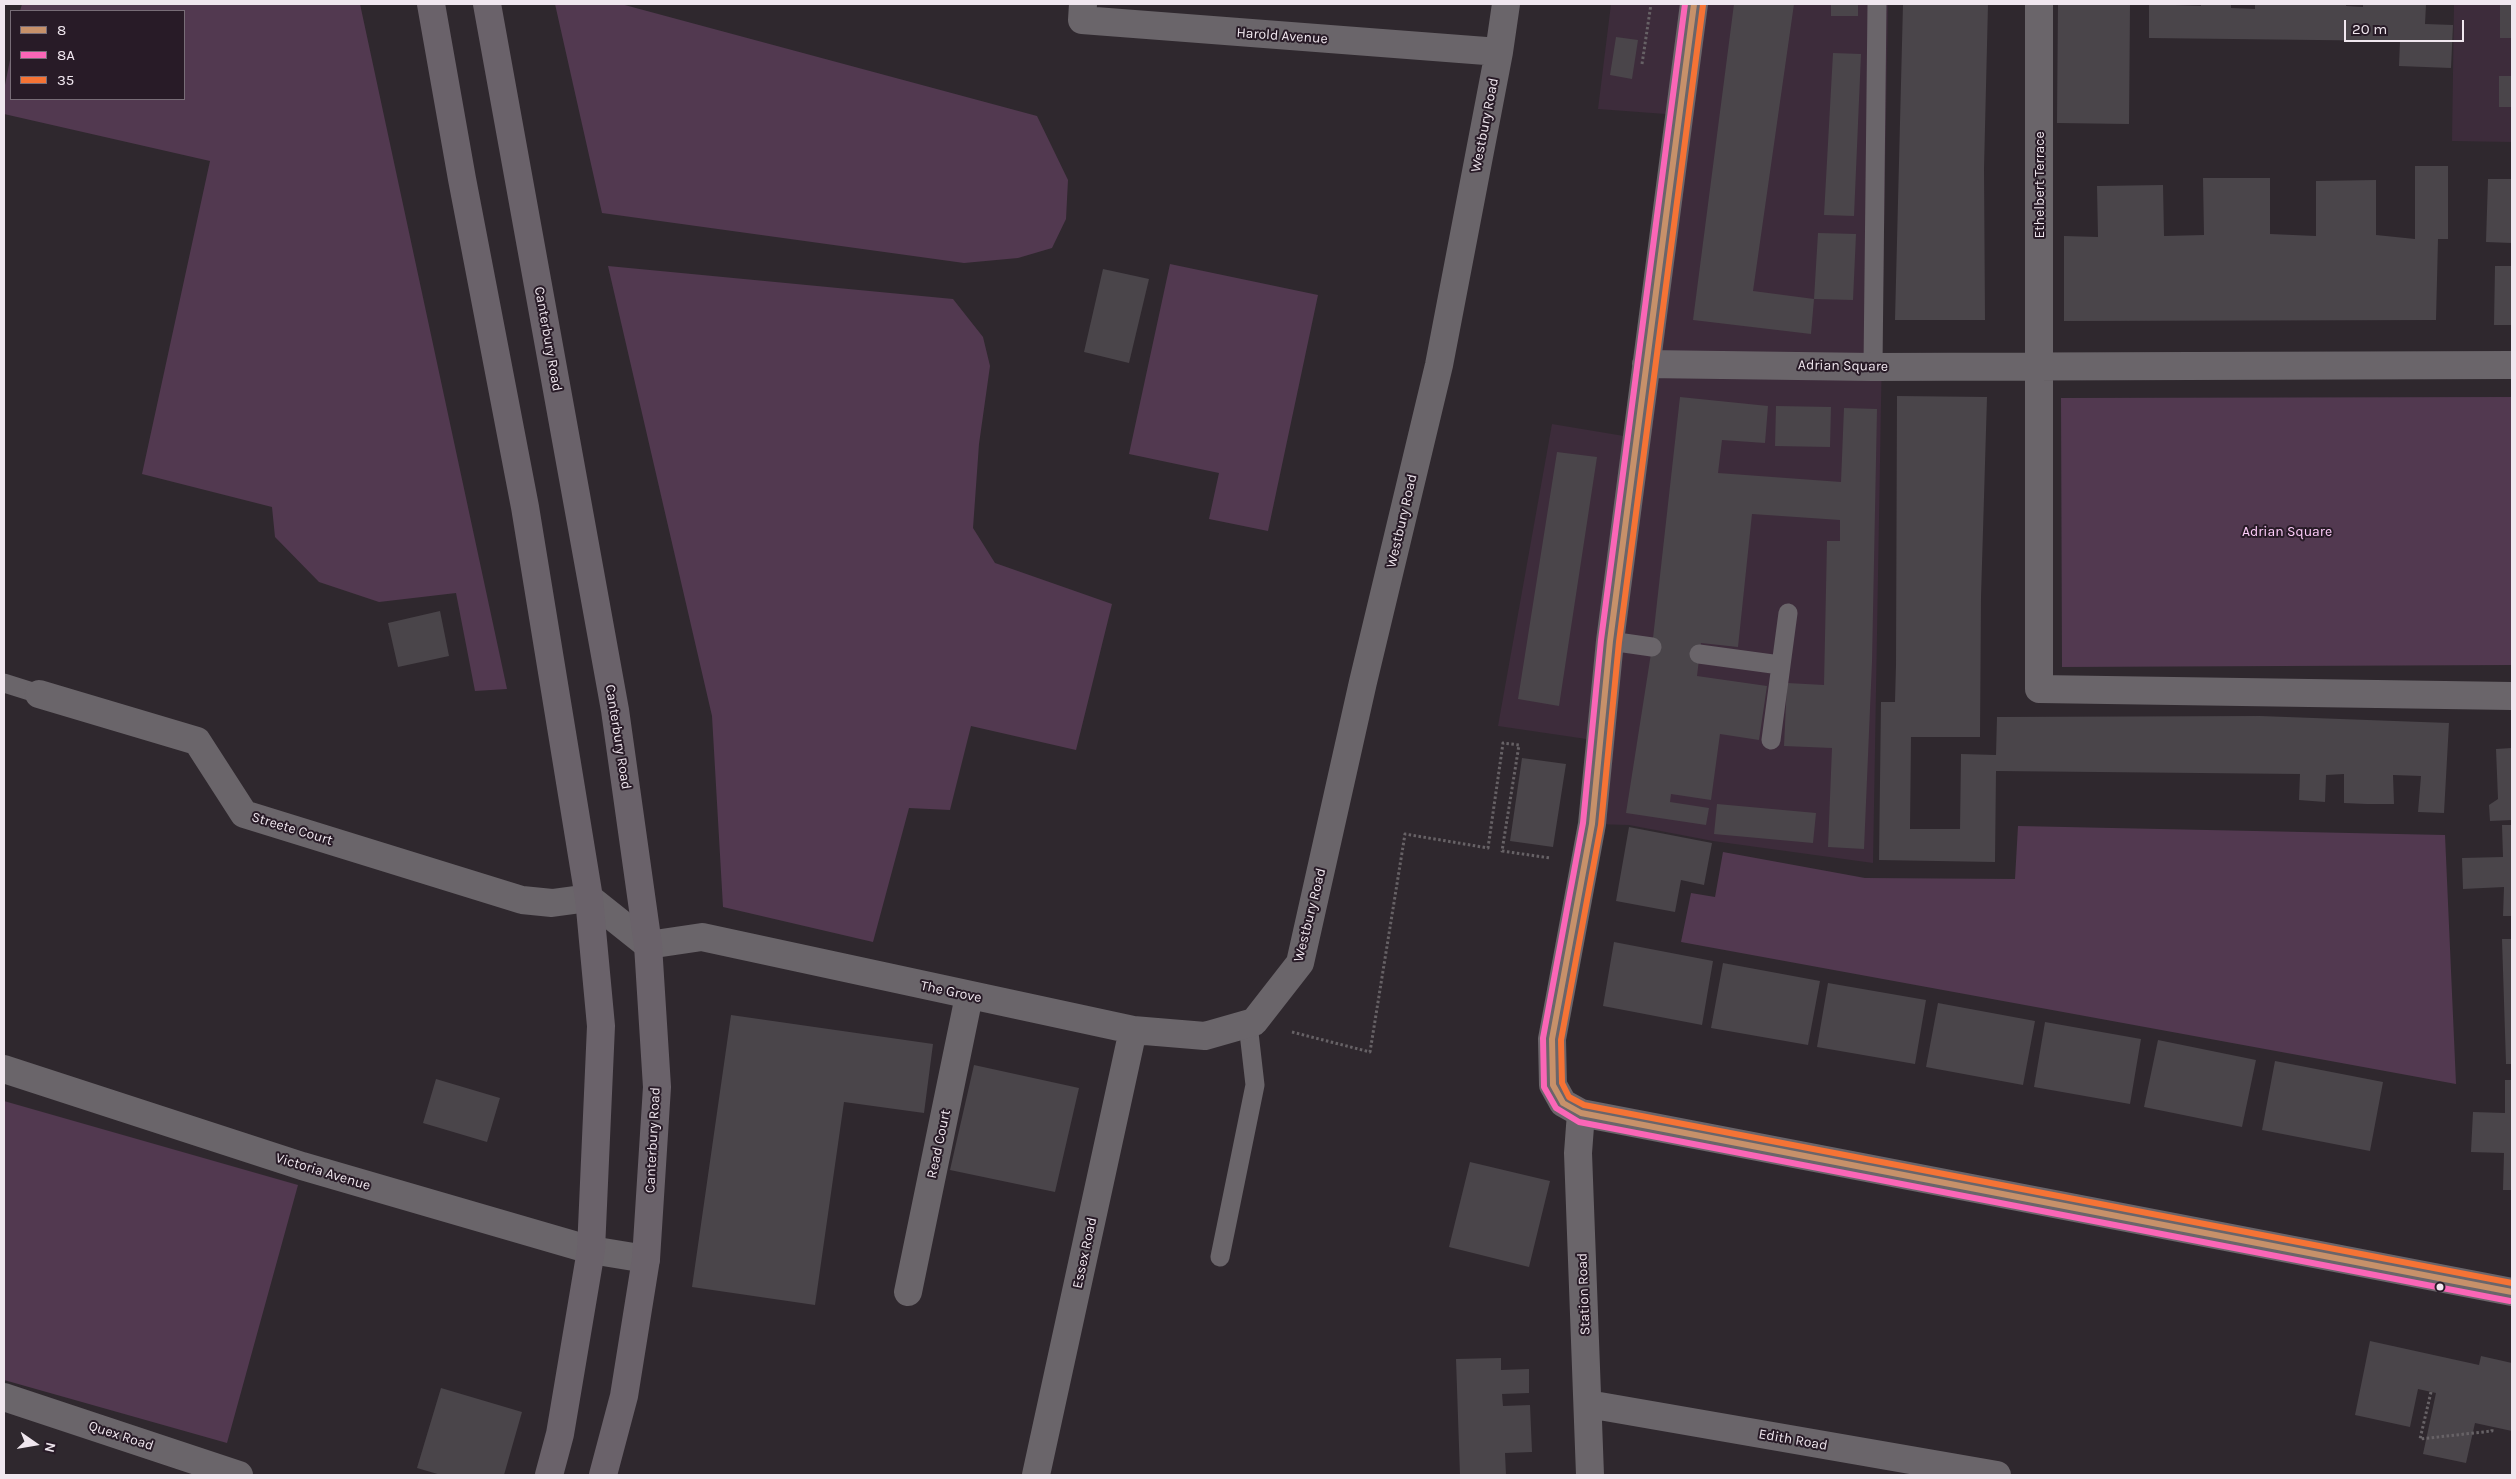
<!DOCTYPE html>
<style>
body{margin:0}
#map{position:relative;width:2516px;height:1479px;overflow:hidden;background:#2f282e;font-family:Karla,sans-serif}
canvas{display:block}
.frame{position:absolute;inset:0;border:5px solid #f0e7ef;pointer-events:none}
.legend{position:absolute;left:10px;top:10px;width:175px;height:90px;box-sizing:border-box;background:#281b27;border:1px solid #786d77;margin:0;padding:6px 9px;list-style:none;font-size:15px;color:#f0e7ef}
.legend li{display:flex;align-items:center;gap:10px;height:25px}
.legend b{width:25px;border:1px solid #786d77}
.north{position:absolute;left:10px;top:1419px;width:50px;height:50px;-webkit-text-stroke:4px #281b27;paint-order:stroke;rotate:103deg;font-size:14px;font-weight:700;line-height:20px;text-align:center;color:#f0e7ef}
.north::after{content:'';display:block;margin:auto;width:18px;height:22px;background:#f0e7ef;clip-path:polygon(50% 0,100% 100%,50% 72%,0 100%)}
.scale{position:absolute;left:2344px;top:20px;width:120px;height:22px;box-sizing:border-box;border:2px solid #f0e7ef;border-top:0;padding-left:6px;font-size:15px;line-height:18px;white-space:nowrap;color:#f0e7ef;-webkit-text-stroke:4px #281b27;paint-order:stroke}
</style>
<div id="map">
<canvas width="2516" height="1479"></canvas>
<div class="frame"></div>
<ul class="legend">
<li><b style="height:6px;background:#c7916a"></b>8</li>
<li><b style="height:6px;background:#fa66b7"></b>8A</li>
<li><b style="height:6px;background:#f57335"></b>35</li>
</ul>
<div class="north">N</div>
<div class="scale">20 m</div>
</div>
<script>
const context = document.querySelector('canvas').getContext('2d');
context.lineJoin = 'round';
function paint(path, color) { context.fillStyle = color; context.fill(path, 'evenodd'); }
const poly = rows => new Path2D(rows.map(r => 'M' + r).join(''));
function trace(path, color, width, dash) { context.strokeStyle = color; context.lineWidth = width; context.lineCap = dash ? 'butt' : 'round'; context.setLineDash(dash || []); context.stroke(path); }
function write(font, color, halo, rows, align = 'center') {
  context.font = font + ' Karla,sans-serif'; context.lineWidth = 4; context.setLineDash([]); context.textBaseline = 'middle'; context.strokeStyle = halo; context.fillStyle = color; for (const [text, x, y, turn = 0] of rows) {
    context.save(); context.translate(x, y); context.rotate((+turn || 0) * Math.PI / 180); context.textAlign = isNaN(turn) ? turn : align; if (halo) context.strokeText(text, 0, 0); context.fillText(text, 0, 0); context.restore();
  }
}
paint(poly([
 [1611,4,1888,4,1873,863,1713,841,1629,825,1592,824,1600,741,1498,726,1552,424,1636,438,1679,115,1598,109],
 [2454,4,2512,4,2512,142,2452,141]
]), '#3d2c3b');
paint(poly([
 [22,4,360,4,507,689,475,691,456,593,379,602,319,582,275,537,272,507,142,474,210,161,4,114,4,90,11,55,11,99,184,99,184,11,20,11],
 [555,4,621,4,1037,116,1068,180,1066,219,1052,248,1018,258,964,263,602,213],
 [1170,264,1318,295,1268,531,1209,519,1219,473,1129,454],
 [608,266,953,299,983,337,990,366,979,444,973,528,995,563,1112,604,1076,750,971,726,950,810,909,808,873,942,723,907,712,716],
 [2512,397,2512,665,2062,667,2061,398],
 [2018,826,2445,835,2456,1084,1681,942,1691,893,1715,897,1723,852,1865,878,2015,879],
 [4,1101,298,1185,227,1443,4,1380]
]), '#523950');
paint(poly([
 [1734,4,1794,4,1753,291,1814,299,1811,334,1693,320],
 [1831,4,1858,4,1858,16,1831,16],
 [1903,4,1988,4,1984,169,1985,320,1895,320],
 [2058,4,2130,4,2129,124,2057,123],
 [2149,4,2201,6,2201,4,2231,4,2231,8,2255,9,2255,4,2346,4,2346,6,2363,7,2363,4,2426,4,2425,24,2453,25,2451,68,2399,66,2400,41,2149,38],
 [2500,4,2512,4,2512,38,2500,38],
 [1616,37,1638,40,1632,79,1610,75],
 [1833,53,1861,54,1854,216,1824,215],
 [2499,76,2512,76,2512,107,2499,107],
 [2415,166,2448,166,2448,239,2438,239,2436,320,2064,321,2064,236,2098,237,2097,186,2163,185,2164,236,2204,235,2203,178,2270,178,2270,234,2316,236,2316,181,2376,180,2376,235,2415,239],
 [2488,179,2512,179,2512,243,2486,242],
 [1818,233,1856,234,1853,300,1814,299],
 [2495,266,2512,266,2512,325,2494,325],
 [1103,269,1149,279,1129,363,1084,352],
 [1897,396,1987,397,1981,597,1980,737,1911,737,1910,829,1960,829,1961,754,1996,755,1997,717,2260,716,2449,723,2444,813,2418,812,2421,776,2393,775,2394,804,2367,804,2344,803,2344,774,2326,775,2325,802,2299,800,2300,774,1996,771,1995,862,1879,860,1881,702,1895,702,1896,665],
 [1680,397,1768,406,1765,443,1722,440,1718,473,1841,482,1844,408,1877,409,1872,662,1864,849,1828,847,1832,748,1784,746,1787,683,1824,685,1827,541,1840,541,1840,520,1752,514,1738,647,1701,643,1697,676,1767,686,1759,740,1720,734,1711,800,1671,794,1670,802,1709,808,1706,825,1626,813,1652,647],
 [1776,406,1831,407,1830,447,1775,446],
 [1557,452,1597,457,1559,706,1518,699],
 [440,611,449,656,398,667,388,623],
 [2512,748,2512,820,2490,821,2489,805,2498,799,2496,749],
 [1522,758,1566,764,1553,847,1510,841],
 [1717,804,1816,813,1813,843,1714,834],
 [2502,825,2512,825,2512,916,2503,916,2504,887,2463,889,2462,858,2503,857],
 [1629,827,1712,843,1704,885,1681,880,1675,912,1616,901],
 [2502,939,2512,939,2512,1064,2506,1064],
 [1614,942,1713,961,1702,1025,1603,1006],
 [1723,963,1820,981,1808,1045,1711,1028],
 [1828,983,1926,1000,1915,1064,1817,1047],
 [1938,1003,2035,1021,2023,1085,1926,1067],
 [731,1015,933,1044,924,1113,844,1102,815,1305,692,1287],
 [2045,1022,2141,1039,2130,1104,2034,1087],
 [2158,1040,2256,1060,2242,1127,2144,1107],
 [2275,1061,2383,1082,2370,1151,2262,1130],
 [974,1065,1079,1088,1055,1192,950,1170],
 [436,1079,500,1098,487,1142,423,1123],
 [2505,1080,2512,1080,2512,1190,2503,1190,2504,1153,2471,1152,2473,1112,2505,1113],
 [1470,1162,1550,1181,1529,1267,1449,1247],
 [2370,1341,2479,1365,2481,1356,2512,1363,2512,1431,2475,1423,2466,1463,2423,1454,2436,1393,2418,1389,2410,1427,2355,1415],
 [1501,1358,1501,1370,1529,1369,1529,1393,1502,1394,1503,1406,1530,1405,1532,1452,1505,1453,1506,1475,1460,1475,1456,1359],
 [441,1388,522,1412,504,1475,441,1475,417,1468]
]), '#4a454a');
trace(poly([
 [1642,64,1651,4],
 [1292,1032,1370,1052,1405,834,1488,848,1503,743,1519,745,1502,851,1550,858],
 [2431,1392,2420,1439,2492,1431,2492,1427]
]), '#676266', 3, [2.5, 2.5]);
trace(poly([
 [1873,367,1877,4],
 [1610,641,1652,647],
 [1699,654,1780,665],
 [4,683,39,694],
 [1771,740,1788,613],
 [1220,1257,1255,1085,1248,1024]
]), '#6a656a', 19);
trace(poly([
 [1083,4,1082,20,1499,52],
 [1694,4,1610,641,1592,824,1552,1039,1553,1085,1563,1103,1581,1113,2512,1292],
 [2039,4,2039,689,2512,696],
 [1646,364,1873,367,2512,365],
 [39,694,197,741,244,814,522,900,552,903,589,898,648,945,702,937,1133,1030,1205,1036,1254,1022,1300,963,1363,682,1439,365,1499,52,1506,4],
 [4,1069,302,1166,591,1250,646,1259],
 [1581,1113,1578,1153,1590,1475],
 [908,1292,969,996],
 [4,1397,239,1475],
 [1588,1404,1997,1475],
 [1036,1475,1133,1030]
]), '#6a656a', 28);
trace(poly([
 [431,4,462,179,525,507,589,898,601,1026,591,1250,560,1434,549,1475],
 [487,4,615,710,648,945,657,1087,646,1259,624,1396,603,1475]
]), '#6a626a', 28);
trace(poly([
 [1694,4,1610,641,1592,824,1552,1039,1553,1085,1563,1103,1581,1113,2512,1292]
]), '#c7916a', 6);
trace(poly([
 [1685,4,1601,640,1583,823,1543,1038,1544,1087,1556,1108,1579,1122,2510,1301]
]), '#fa66b7', 6);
trace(poly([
 [1703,5,1619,642,1601,825,1561,1040,1562,1083,1569,1097,1584,1105,2512,1283]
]), '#f57335', 6);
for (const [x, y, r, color] of [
 [2440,1287,4.5,"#f0e7ef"]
]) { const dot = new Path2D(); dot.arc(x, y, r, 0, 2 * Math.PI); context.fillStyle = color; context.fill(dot); trace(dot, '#281b27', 2); }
write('14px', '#f0e7ef', '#281b27', [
 ["Harold Avenue",1282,36,4],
 ["Westbury Road",1485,125,-79],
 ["Ethelbert Terrace",2040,185,-90],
 ["Canterbury Road",548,339,80],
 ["Adrian Square",1843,366,1],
 ["Westbury Road",1402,521,-77],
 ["Canterbury Road",618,737,81],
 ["Streete Court",292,829,17],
 ["Westbury Road",1310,915,-76],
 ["The Grove",951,992,12],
 ["Canterbury Road",653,1140,-87],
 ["Read Court",939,1144,-78],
 ["Victoria Avenue",323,1172,17],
 ["Essex Road",1085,1253,-78],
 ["Station Road",1584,1294,-92],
 ["Quex Road",121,1436,18],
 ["Edith Road",1793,1440,10]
]);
write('14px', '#fecdfa', '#281b27', [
 ["Adrian Square",2287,532]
]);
</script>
